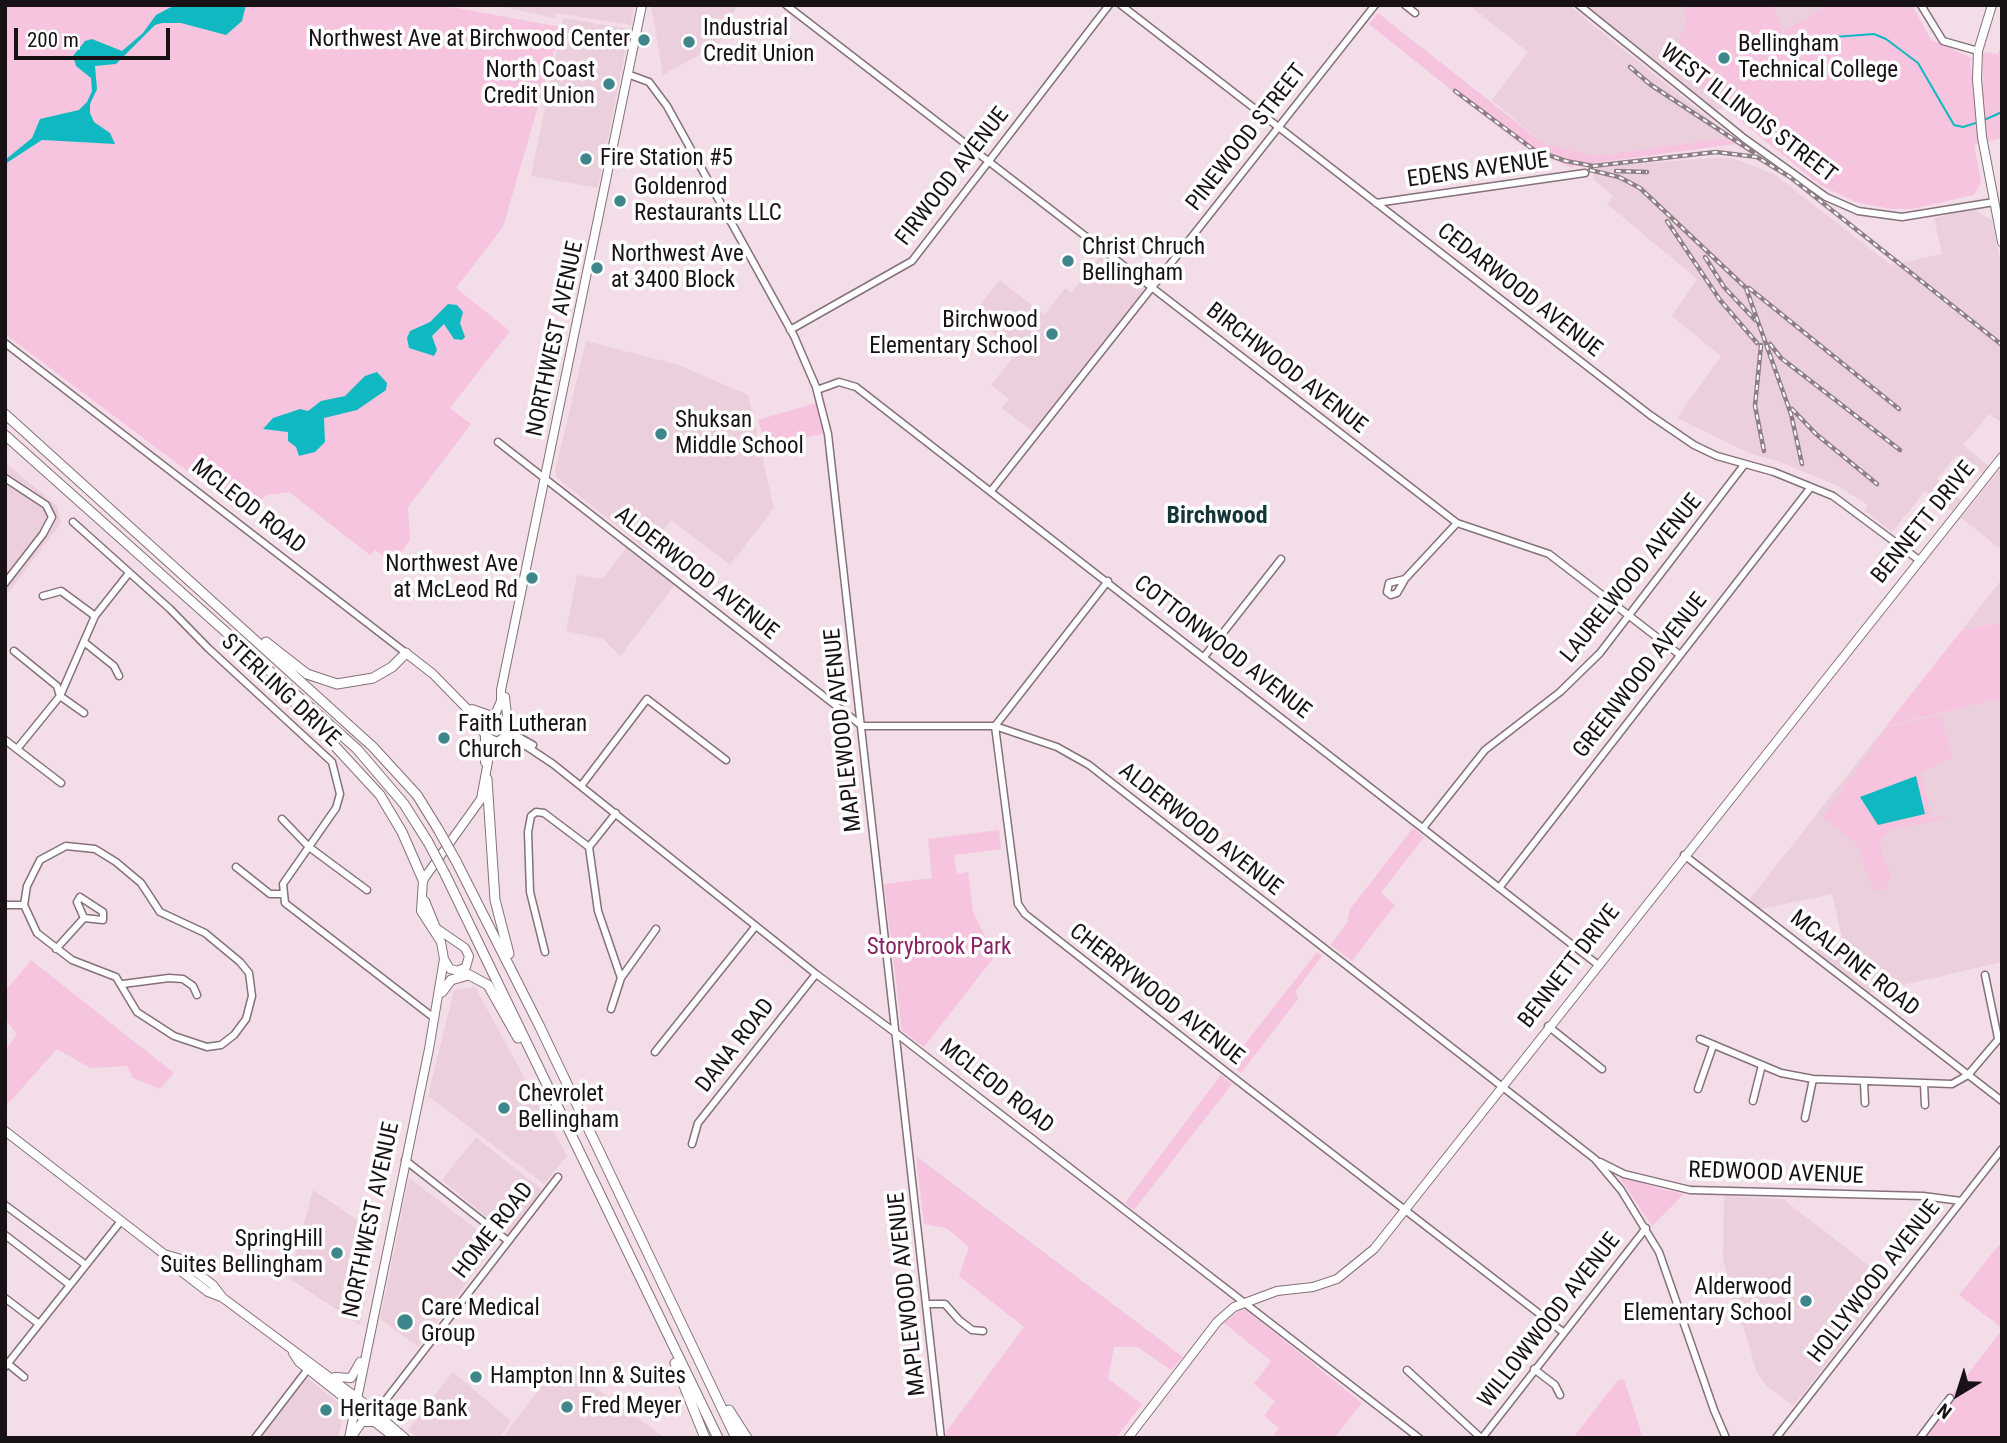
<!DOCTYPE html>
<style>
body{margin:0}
#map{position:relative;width:2007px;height:1443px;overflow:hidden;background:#f3dde8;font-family:"Roboto Condensed",sans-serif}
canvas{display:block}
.frame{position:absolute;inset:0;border:7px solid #181115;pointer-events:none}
.north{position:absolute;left:1923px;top:1359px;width:70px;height:70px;-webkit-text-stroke:5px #fff;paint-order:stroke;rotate:218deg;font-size:19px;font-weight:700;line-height:28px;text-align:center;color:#181115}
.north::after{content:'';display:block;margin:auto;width:24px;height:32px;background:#181115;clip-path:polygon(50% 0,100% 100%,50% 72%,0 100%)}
.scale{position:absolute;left:14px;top:28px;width:156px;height:32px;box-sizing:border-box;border:4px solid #181115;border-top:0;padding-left:9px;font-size:21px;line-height:24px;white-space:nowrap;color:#181115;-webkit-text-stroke:5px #fff;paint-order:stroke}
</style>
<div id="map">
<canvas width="2007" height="1443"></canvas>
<div class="frame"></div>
<div class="north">N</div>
<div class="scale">200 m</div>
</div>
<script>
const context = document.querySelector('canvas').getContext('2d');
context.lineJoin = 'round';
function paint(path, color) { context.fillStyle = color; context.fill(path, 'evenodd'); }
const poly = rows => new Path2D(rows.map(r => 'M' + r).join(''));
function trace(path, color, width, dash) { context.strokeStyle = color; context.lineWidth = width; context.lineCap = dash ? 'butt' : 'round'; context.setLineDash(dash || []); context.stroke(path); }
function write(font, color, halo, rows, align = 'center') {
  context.font = font + ' "Roboto Condensed",sans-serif'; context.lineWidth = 7; context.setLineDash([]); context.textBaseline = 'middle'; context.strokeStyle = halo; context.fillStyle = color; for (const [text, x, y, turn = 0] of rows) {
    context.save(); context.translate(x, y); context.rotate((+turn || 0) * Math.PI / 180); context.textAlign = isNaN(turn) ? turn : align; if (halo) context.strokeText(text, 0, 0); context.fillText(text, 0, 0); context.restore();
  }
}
paint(poly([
 [493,5,634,5,631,25,556,13,555,18],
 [651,5,739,5,725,24,720,43,663,75],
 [1469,5,1568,5,1732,137,1593,157,1544,144,1492,100,1528,52],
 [1585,5,1879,5,1717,111],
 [563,18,630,29,598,188,531,176],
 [1712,158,1732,158,1774,174,1891,265,1942,254,1934,218,1973,209,1992,221,2002,268,2002,423,1989,414,1963,445,1989,466,1983,474,1957,455,1937,479,1961,500,1952,511,1925,491,1892,532,1864,510,1868,505,1836,485,1778,461,1751,454,1677,418,1721,356,1672,316,1697,279,1607,204,1613,196,1593,179,1595,167],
 [1100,256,1145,290,1033,432,1002,408,1009,399,991,385,1017,352,971,316,1000,280,1044,315,1065,288,1071,293],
 [586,341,679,365,748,395,774,508,730,565,671,520,647,550,557,478,555,472],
 [5,462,57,506,61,523,5,597],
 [2002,467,2002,550,1961,518],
 [627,547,675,585,620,656,603,639,566,631,577,575,602,579],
 [2002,579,2002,622,1961,631],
 [2002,698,2002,962,1868,993,1814,950,1843,942,1832,894,1761,909,1749,900,1886,726],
 [475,987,567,1156,544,1184,428,1096,454,990],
 [476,1137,542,1190,508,1235,442,1180],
 [409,1178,496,1244,418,1347,380,1319],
 [313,1190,378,1234,360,1325,289,1278],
 [1724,1196,1783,1199,1891,1283,1793,1406,1767,1386,1757,1373,1723,1260],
 [556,1367,564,1371,567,1367,665,1438,502,1438],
 [453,1372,511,1421,499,1438,418,1438,408,1430],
 [306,1377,345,1408,338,1438,260,1438]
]), '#eccfdd');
paint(poly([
 [5,5,440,5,561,27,503,227,456,288,510,331,450,408,471,424,408,507,410,540,400,554,388,560,375,550,370,555,289,492,266,495,247,516,5,334],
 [1682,5,1773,5,1783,32,1829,5,1912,5,1931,40,1972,58,1970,63,1975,96,1983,95,1983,52,1998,54,2002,41,2002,138,1974,145,1981,182,1974,195,1912,209,1890,209,1856,202,1820,185,1679,71,1676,50,1687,19],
 [1378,13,1544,144,1595,156,1734,137,1742,143,1572,166,1575,169,1523,146,1455,93,1369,24],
 [816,403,824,434,765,445,758,420],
 [2002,622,2002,698,1886,726,1961,631],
 [1941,715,1952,758,1921,772,1932,819,1945,816,1947,819,1890,830,1881,839,1881,846,1882,857,1890,871,1890,880,1882,891,1873,890,1858,846,1823,817,1887,727],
 [1413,828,1424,837,1381,893,1395,905,1352,961,1331,945,1347,923,1350,909],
 [999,830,1001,849,954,855,957,874,968,872,973,912,995,956,924,1047,902,1031,884,884,932,878,928,839],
 [1317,952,1322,956,1296,991,1298,999,1241,1073,1229,1064],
 [31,960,174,1073,160,1089,133,1078,127,1066,90,1068,57,1049,5,1107,5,1050,17,1034,5,1019,5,992],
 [1221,1075,1232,1084,1134,1210,1125,1203],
 [916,1156,1183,1357,1171,1370,1138,1347,1114,1347,1108,1379,1142,1404,1116,1438,946,1438,946,1432,1024,1327,959,1276,969,1247,946,1228,924,1224],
 [1626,1176,1657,1188,1684,1194,1652,1226,1622,1181,1621,1177],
 [2002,1241,2002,1328,1959,1295],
 [1240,1310,1246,1310,1362,1403,1334,1438,1272,1438,1279,1428,1264,1416,1275,1401,1254,1384,1271,1361,1224,1323],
 [2002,1330,2002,1438,1918,1438],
 [1624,1379,1643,1438,1573,1438,1618,1380]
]), '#f6c4de');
paint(poly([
 [175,5,246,5,242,21,226,35,181,23,162,23,155,25,116,64,95,66,97,89,90,104,90,113,94,122,110,133,115,144,42,140,5,164,5,160,32,138,40,119,79,110,87,102,92,91,91,78,76,66,73,56,85,41,92,39,122,51,143,33,156,15],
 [448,304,457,305,463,312,460,323,465,337,462,340,454,339,444,324,432,336,437,350,434,356,409,348,407,338,410,331,430,322],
 [377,372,387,383,386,390,357,410,324,418,325,442,315,452,299,456,296,447,288,441,288,432,263,429,273,418,300,409,308,411,321,401,345,396,365,376],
 [1916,776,1925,814,1878,825,1860,797]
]), '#10b9c1');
trace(poly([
 [1745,48,1792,48,1821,38,1874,34,1886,39,1918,63,1954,125,1963,127,1979,122],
 [1984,120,2002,112]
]), '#10b9c1', 2);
const minor = poly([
 [786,5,1457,523,1549,554,1680,655],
 [1121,5,1650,415,1694,445,1717,456,1774,472,1833,496,1919,560],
 [1405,5,1415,13],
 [1579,5,1745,139,1826,197,1858,211,1902,217,1994,202],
 [1921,5,1943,41,1978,51],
 [630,75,649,82,667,106,794,336,816,387,828,434,941,1438],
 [1376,203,1585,173],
 [790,330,912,261,1109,5],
 [5,343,406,653],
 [817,390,839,382,856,387,1597,964],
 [498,442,862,726,995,726,1057,747,1089,765,1595,1159,1621,1190,1659,1252,1714,1410,1726,1438],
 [5,478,46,505,52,517,43,534,5,583],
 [991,491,1375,5],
 [73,522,170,609,208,648,332,762,340,794,336,808,283,884,285,903,434,1018],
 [1405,579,1397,593,1391,595,1387,592,1389,583,1405,579,1457,523],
 [1108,581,995,726,1018,904,1025,914,1229,1074,1563,1332],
 [43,596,61,591,95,616],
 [84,642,114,666,119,676],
 [14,651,57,686,60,696,84,713],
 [1204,657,1281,559],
 [510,727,517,736,533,745],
 [5,740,61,783],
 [504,740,523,744,553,764,816,974,897,1034,1419,1438],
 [17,749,60,696,95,616,129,573],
 [581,786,647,699,726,760],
 [282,819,309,847,367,890],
 [1423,828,1485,750,1560,692,1600,653,1744,465],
 [66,846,95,849,116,862,141,883,160,912,205,933,240,962,249,973,252,996,246,1019,234,1035,221,1045,207,1047,174,1036,137,1012,116,977,72,960,37,933,24,905,27,886,40,860,66,846],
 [1684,855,2002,1101],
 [236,867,270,894,282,894],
 [1499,888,1811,487],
 [80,897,103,912,103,920,84,918,77,902,80,897],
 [5,905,24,905],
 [56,949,84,918],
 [545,952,530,892,528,832,531,816,536,812,544,813,589,847],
 [1985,975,1998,1038],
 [621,978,656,929],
 [123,984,169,978,183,979,193,986,197,995],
 [611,1009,621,978,598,911,589,847,616,813],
 [1548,1026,1602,1069],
 [1700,1039,1781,1073,1813,1079,1952,1084,1968,1075,2002,1035],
 [655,1052,755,927],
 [1864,1083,1865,1103],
 [1924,1084,1925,1105],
 [1698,1089,1713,1046],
 [1753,1101,1762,1065],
 [1805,1118,1813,1079],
 [692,1144,698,1123,816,974],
 [405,1160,508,1241],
 [1600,1162,1624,1174,1690,1190,1923,1196,1961,1201],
 [5,1205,86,1265],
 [5,1235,70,1285],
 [5,1298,39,1324],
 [927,1304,945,1304,959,1320,972,1330,983,1331],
 [7,1363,24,1377],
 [5,1367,121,1221],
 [1534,1369,1555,1385,1560,1395],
 [1407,1370,1481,1438],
 [381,1406,558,1177],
 [255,1438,308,1369],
 [1482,1438,1646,1228],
 [1776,1438,2002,1149],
 [1920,1438,1950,1398]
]);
const major = poly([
 [1992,5,1978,51,1977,79,1982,137,2002,242],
 [406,653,433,674,480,722,485,736,485,762],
 [472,709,492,716],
 [495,715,501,701,501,690,642,5],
 [485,736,497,742,509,734,505,697],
 [425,901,436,928,465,948,469,956,466,967,458,971,450,969,444,959],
 [5,1131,164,1254,173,1265,208,1292,221,1297],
 [164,1254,178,1258,213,1285,223,1298,364,1403,405,1438],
 [293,1353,299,1362,395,1438],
 [335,1377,351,1378,360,1362],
 [353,1435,362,1422,375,1422],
 [349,1438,429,1049,444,959,441,942,421,911,423,880,481,799,489,756,500,742],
 [1128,1438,1217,1322,1234,1307,1277,1291,1313,1287,1337,1279,1374,1249,2002,457]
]);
const highway = poly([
 [5,414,373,747,417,795,438,829],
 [5,435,357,749,404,804,428,842],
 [266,642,307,674,337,684,373,678,392,667,406,653],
 [287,694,380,795,402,832,423,880],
 [487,779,495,900,509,954],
 [456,861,539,1025,736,1438],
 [445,874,718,1438],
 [460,970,488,985,518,1038],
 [442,992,451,980,468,975],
 [675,1363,705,1438],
 [729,1410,747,1438]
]);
trace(minor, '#84717a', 9);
trace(major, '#84717a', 10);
trace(highway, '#84717a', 11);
trace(minor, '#fff', 6);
trace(major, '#fff', 8);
trace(highway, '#fff', 9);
const rail = poly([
 [1630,67,1651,85,1753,152],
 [1455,91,1534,150,1566,161,1593,166,1716,152,1757,157,1790,177,2002,345],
 [1590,170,1619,177,1640,188,1746,288,1791,414,1802,464],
 [1616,171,1647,172],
 [1667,221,1720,300,1757,343],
 [1705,257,1724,287,1755,320],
 [1749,288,1899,409],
 [1770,344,1781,358,1900,450],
 [1761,345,1755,406,1764,451],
 [1792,409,1816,434,1877,484]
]);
trace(rail, '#8e7e86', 4.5);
trace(rail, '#fff', 2, [5]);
const highwayBridge = poly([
 [438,829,456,861],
 [428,842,445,874]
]);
trace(highwayBridge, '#84717a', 11, []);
trace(highwayBridge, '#fff', 9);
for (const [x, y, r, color] of [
 [644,40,7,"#3e868b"],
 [689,42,7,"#3e868b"],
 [1724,58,7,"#3e868b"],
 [609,84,7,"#3e868b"],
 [586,159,7,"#3e868b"],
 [620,201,7,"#3e868b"],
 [1068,261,7,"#3e868b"],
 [597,268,7,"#3e868b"],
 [1052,334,7,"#3e868b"],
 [661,434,7,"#3e868b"],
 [532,578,7,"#3e868b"],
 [444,738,7,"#3e868b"],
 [504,1108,7,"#3e868b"],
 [337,1253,7,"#3e868b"],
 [1806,1301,7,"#3e868b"],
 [405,1322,9,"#3e868b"],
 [476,1377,7,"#3e868b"],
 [567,1407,7,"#3e868b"],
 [326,1410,7,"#3e868b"]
]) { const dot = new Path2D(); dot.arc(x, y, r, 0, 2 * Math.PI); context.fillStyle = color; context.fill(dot); trace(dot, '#fff', 2.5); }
write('23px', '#181115', '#fff', [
 ["Industrial",703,29],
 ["Credit Union",703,55],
 ["Northwest Ave at Birchwood Center",630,40,"right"],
 ["Bellingham",1738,45],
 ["Technical College",1738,71],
 ["North Coast",595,71,"right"],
 ["Credit Union",595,97,"right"],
 ["Fire Station #5",600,159],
 ["Goldenrod",634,188],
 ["Restaurants LLC",634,214],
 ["Christ Chruch",1082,248],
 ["Bellingham",1082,274],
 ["Northwest Ave",611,255],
 ["at 3400 Block",611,281],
 ["Birchwood",1038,321,"right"],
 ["Elementary School",1038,347,"right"],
 ["Shuksan",675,421],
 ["Middle School",675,447],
 ["Northwest Ave",518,565,"right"],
 ["at McLeod Rd",518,591,"right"],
 ["Faith Lutheran",458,725],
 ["Church",458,751],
 ["Chevrolet",518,1095],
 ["Bellingham",518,1121],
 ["SpringHill",323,1240,"right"],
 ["Suites Bellingham",323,1266,"right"],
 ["Alderwood",1792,1288,"right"],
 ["Elementary School",1792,1314,"right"],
 ["Care Medical",421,1309],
 ["Group",421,1335],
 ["Hampton Inn & Suites",490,1377],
 ["Fred Meyer",581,1407],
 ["Heritage Bank",340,1410]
], 'left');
write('23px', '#181115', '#fff', [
 ["WEST ILLINOIS STREET",1748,114,37],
 ["PINEWOOD STREET",1247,138,-52],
 ["EDENS AVENUE",1478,171,-8],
 ["FIRWOOD AVENUE",953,177,-52],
 ["CEDARWOOD AVENUE",1519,291,38],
 ["NORTHWEST AVENUE",556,339,-78],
 ["BIRCHWOOD AVENUE",1286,369,38],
 ["MCLEOD ROAD",248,507,38],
 ["BENNETT DRIVE",1924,523,-51],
 ["ALDERWOOD AVENUE",696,574,38],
 ["LAURELWOOD AVENUE",1632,579,-51],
 ["COTTONWOOD AVENUE",1222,648,38],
 ["GREENWOOD AVENUE",1641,676,-52],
 ["STERLING DRIVE",280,691,43],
 ["MAPLEWOOD AVENUE",844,730,-96],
 ["ALDERWOOD AVENUE",1200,830,38],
 ["MCALPINE ROAD",1854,964,38],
 ["BENNETT DRIVE",1570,967,-52],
 ["CHERRYWOOD AVENUE",1156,995,38],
 ["DANA ROAD",736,1046,-52],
 ["MCLEOD ROAD",996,1087,38],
 ["REDWOOD AVENUE",1776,1174,2],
 ["NORTHWEST AVENUE",372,1220,-78],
 ["HOME ROAD",494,1231,-52],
 ["HOLLYWOOD AVENUE",1875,1282,-52],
 ["MAPLEWOOD AVENUE",908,1294,-96],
 ["WILLOWWOOD AVENUE",1550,1321,-52]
]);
write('23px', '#872362', '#fff', [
 ["Storybrook Park",939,948]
]);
write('bold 24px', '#123537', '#fff', [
 ["Birchwood",1217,517]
]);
</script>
